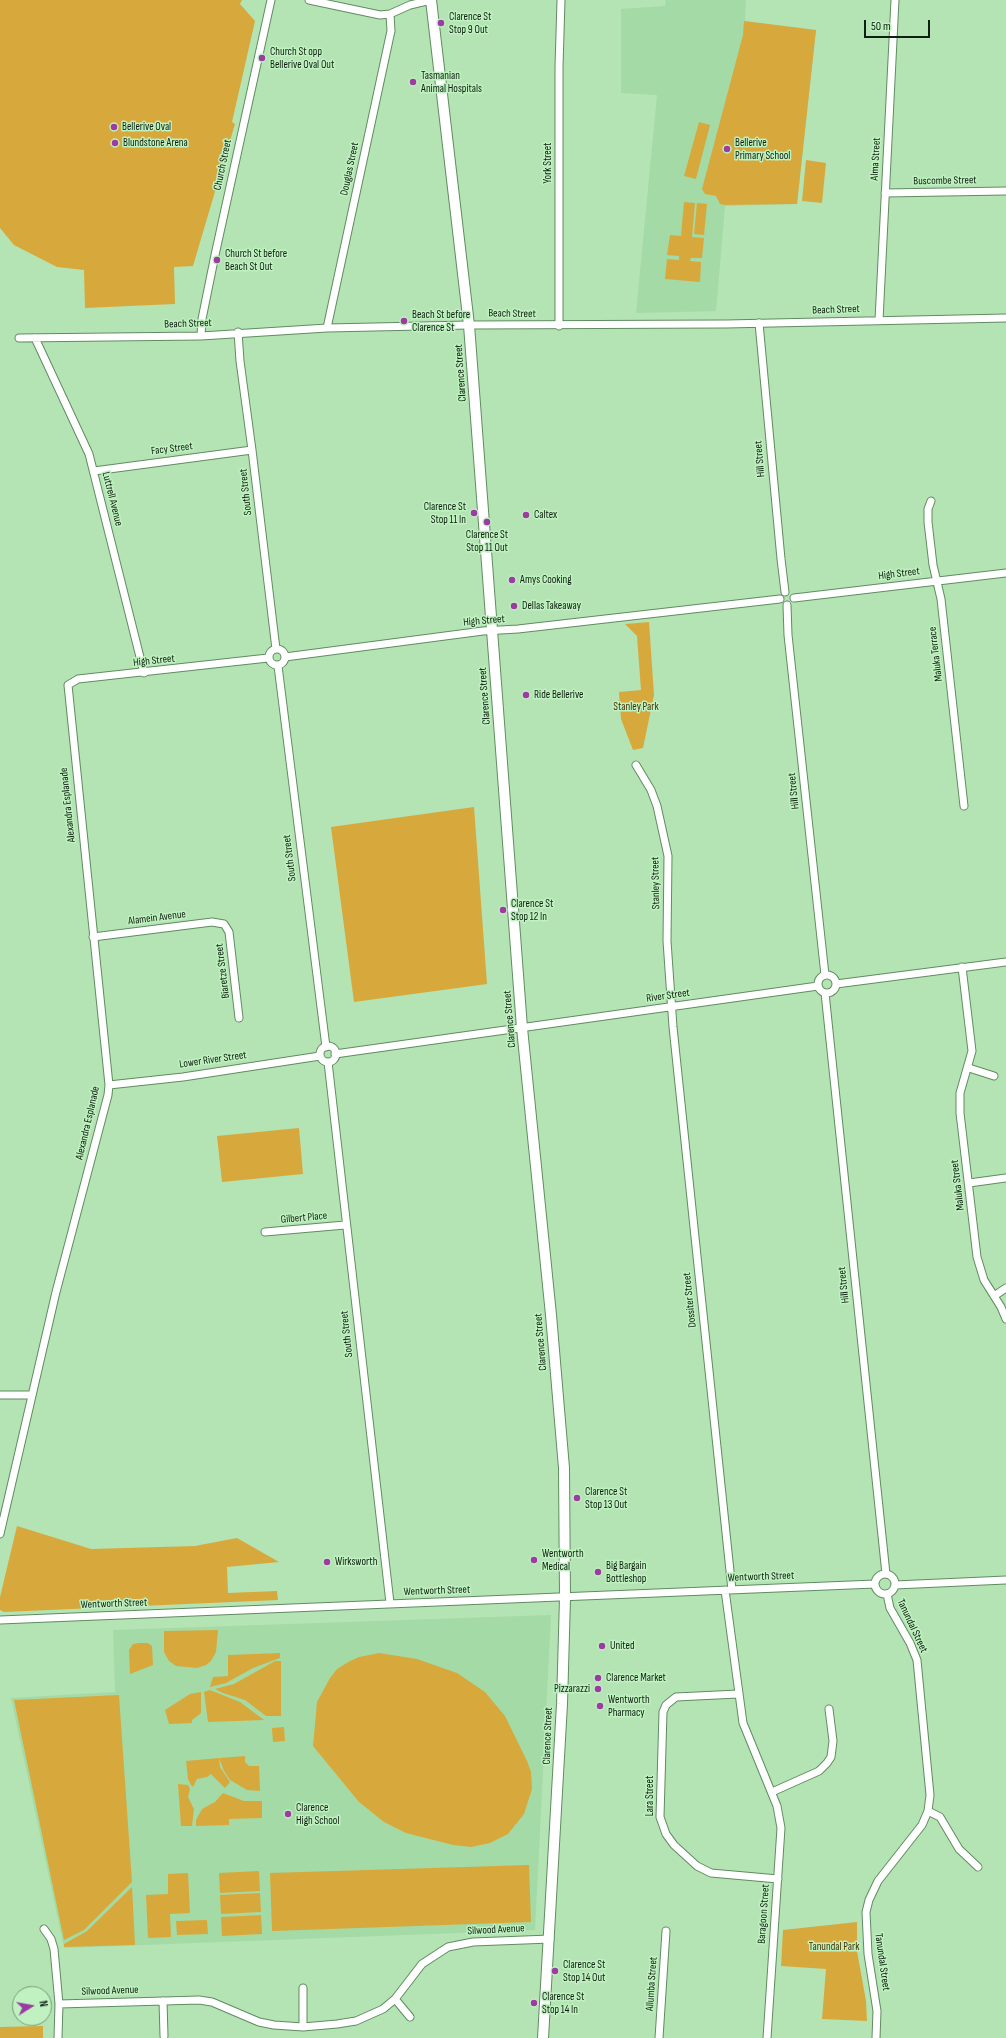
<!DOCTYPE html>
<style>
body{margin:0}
#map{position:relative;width:1006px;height:2038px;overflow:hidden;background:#b4e3b4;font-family:"Sofia Sans Condensed",sans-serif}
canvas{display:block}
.north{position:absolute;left:12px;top:1986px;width:40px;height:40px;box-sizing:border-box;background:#c0f1c1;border:1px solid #799d7a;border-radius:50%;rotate:79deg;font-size:11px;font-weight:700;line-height:16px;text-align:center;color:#0e200f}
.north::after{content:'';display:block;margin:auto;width:14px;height:18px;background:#9c3ca3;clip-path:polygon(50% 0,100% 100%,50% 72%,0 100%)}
.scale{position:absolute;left:864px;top:20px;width:66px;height:18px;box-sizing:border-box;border:2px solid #0e200f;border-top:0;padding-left:5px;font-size:12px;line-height:14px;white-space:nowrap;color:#0e200f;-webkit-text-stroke:3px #c0f1c1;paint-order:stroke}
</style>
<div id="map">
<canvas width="1006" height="2038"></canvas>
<div class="north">N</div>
<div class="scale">50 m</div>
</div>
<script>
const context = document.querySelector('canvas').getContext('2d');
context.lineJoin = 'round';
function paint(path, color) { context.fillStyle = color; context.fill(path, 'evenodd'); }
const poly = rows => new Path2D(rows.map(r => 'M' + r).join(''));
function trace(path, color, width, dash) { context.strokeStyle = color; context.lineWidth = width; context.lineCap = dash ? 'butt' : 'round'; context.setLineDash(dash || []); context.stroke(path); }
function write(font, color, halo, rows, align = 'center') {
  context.font = font + ' "Sofia Sans Condensed",sans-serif'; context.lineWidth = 3; context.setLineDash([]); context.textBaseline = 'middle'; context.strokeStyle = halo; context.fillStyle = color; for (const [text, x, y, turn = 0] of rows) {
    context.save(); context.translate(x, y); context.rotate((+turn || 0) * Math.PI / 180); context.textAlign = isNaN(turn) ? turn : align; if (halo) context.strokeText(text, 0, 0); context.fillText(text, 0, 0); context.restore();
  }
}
paint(poly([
 [666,0,746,0,745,21,816,30,797,204,725,206,716,311,636,313,657,95,621,93,621,9,665,6],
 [551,1615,535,1930,64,1948,11,1698,115,1692,113,1630]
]), '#a4daa5');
paint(poly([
 [0,0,242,0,240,4,255,21,232,122,235,124,193,266,174,267,175,304,85,308,84,270,57,267,14,245,0,228],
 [744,21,816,30,797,204,725,205,720,204,716,196,705,194,702,189,743,35],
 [699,122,710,125,696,179,684,176],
 [806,160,826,163,822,203,802,201],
 [684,202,695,203,692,237,704,238,702,258,691,258,690,261,701,262,700,282,665,279,667,259,679,260,679,256,667,255,670,235,681,236],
 [697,203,707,204,704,235,694,234],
 [649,622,654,695,643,748,633,750,621,719,619,692,641,690,637,636,625,624],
 [474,807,487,984,354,1002,331,827],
 [299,1128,303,1174,222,1182,217,1136],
 [17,1526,91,1549,195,1546,237,1538,279,1562,227,1567,228,1593,277,1591,278,1600,4,1612,0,1610,0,1597],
 [218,1630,216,1652,211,1661,206,1665,197,1668,176,1666,169,1661,164,1652,164,1631],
 [139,1643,148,1643,152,1646,153,1665,130,1674,129,1650,133,1644],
 [280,1653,280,1658,253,1668,226,1683,210,1687,213,1677,228,1676,228,1655],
 [379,1653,417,1659,457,1673,485,1692,505,1716,527,1761,531,1772,532,1789,524,1814,508,1834,490,1843,471,1847,453,1845,406,1833,384,1822,359,1802,313,1746,317,1702,330,1678,337,1669,350,1661,359,1657],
 [275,1661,281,1661,281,1716,266,1716,245,1700,223,1693,215,1689,234,1684],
 [210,1690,240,1702,264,1720,208,1722,204,1692],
 [201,1692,201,1713,192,1720,192,1723,169,1724,165,1710,190,1694],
 [119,1695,132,1882,84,1930,64,1940,14,1700],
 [284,1727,285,1741,273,1742,272,1728],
 [245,1756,245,1762,249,1766,259,1766,260,1791,247,1790,230,1780,224,1771,219,1758],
 [219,1758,220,1767,230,1782,225,1788,211,1774,207,1777,197,1779,193,1787,191,1785,188,1779,186,1761],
 [178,1784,188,1785,190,1789,188,1797,194,1809,192,1826,181,1826],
 [223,1793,244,1801,262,1801,262,1818,229,1819,229,1825,196,1826,196,1820,202,1809,215,1802],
 [529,1865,531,1922,272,1931,270,1873],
 [259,1871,260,1891,220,1893,219,1873],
 [188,1873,190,1913,170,1914,171,1937,148,1938,146,1895,168,1894,168,1874],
 [132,1887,135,1945,64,1947,64,1944,87,1931],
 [260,1893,261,1912,221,1914,220,1895],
 [261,1915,262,1934,222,1936,221,1917],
 [207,1920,208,1934,177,1935,176,1921],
 [857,1922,857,1951,866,2001,867,2021,822,2019,826,1969,781,1966,783,1930],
 [43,2026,43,2038,0,2038,0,2027]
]), '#d7a93c');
const street = poly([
 [309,0,380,15,390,14,410,5,431,0],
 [885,193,1006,191],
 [879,320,895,0],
 [759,323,781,559,785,592],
 [559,326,559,67,561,0],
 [327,328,389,40,391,31,390,14],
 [238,332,240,361,252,450,276,649],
 [201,336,202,319,215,255,271,0],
 [19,338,201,336,327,328,469,325,726,324,1006,318],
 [35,338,89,454,144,673],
 [94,471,252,450],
 [931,501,928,509,928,522,933,565,941,599,964,806],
 [794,598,1006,573],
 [787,605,788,635,825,975],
 '269 657a8 8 0 1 1 16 0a8 8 0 1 1-16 0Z',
 [285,657,483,631,518,629,780,599],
 [278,666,326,1047],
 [636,765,651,790,657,806,668,856,667,941,673,1027,732,1590],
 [93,937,212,922,224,924,229,932,239,1018],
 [962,967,972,1051,960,1093,960,1113,977,1257,984,1280,1001,1307,1006,1319],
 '818 984a9 9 0 1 1 18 0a9 9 0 1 1-18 0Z',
 [836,984,1006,962],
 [825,993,886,1574],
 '320 1054a8 8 0 1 1 16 0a8 8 0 1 1-16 0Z',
 [335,1054,818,986],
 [328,1062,390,1603],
 [969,1068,994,1076],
 [109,1085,183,1077,320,1056],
 [969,1183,1006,1178],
 [265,1232,345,1225],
 [994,1296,1006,1288],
 [0,1395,31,1395],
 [0,1534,56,1292,108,1095,109,1085,68,685,78,679,268,658],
 '875 1584a10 10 0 1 1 20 0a10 10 0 1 1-20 0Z',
 [895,1585,1006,1580],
 [725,1590,743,1723,777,1806,781,1828,767,2038],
 [0,1620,875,1584],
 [738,1694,676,1697,666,1705,663,1712,660,1817,666,1834,674,1845,697,1866,711,1873,778,1879],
 [772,1792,819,1771,827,1763,831,1757,833,1741,829,1709],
 [928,1811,940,1817,959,1849,978,1867],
 [44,1929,51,1939,54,1949,59,2004,58,2038],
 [303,1988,303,2027],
 [395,1999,410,2017],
 [163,2001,164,2036],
 [59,2004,199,2000,212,2002,259,2022,274,2025,303,2027,337,2024,356,2021,383,2009,395,1999,422,1964,448,1947,473,1942,550,1939],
 [659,2038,666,1931],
 [876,2038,877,2011,868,1954,866,1912,869,1900,878,1881,922,1825,928,1811,930,1795,917,1660,910,1643,890,1608,887,1594]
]);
const secondary = poly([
 [431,0,469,325,522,1028,551,1315,564,1468,565,1598,562,1704,543,2038]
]);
trace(street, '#608c61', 9);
trace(secondary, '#608c61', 12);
trace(street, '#fff', 7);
trace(secondary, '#fff', 10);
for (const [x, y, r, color] of [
 [441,23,4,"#9c3ca3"],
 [262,58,4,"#9c3ca3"],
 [413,82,4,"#9c3ca3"],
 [114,127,4,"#9c3ca3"],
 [115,143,4,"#9c3ca3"],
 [727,149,4,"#9c3ca3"],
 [217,260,4,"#9c3ca3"],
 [404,321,4,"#9c3ca3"],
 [474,513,4,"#9c3ca3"],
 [526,515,4,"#9c3ca3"],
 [487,522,4,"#9c3ca3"],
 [512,580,4,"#9c3ca3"],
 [514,606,4,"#9c3ca3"],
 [526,695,4,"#9c3ca3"],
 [503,910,4,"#9c3ca3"],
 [577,1498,4,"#9c3ca3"],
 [534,1560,4,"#9c3ca3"],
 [327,1562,4,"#9c3ca3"],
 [598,1572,4,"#9c3ca3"],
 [602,1646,4,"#9c3ca3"],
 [598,1678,4,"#9c3ca3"],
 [598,1689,4,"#9c3ca3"],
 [600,1706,4,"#9c3ca3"],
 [288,1814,4,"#9c3ca3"],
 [555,1971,4,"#9c3ca3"],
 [534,2003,4,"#9c3ca3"]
]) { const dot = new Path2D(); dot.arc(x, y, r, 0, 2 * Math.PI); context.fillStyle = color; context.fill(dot); trace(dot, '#c0f1c1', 1.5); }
write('11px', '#0e200f', '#c0f1c1', [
 ["Clarence St",449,17],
 ["Stop 9 Out",449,30],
 ["Church St opp",270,52],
 ["Bellerive Oval Out",270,65],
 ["Tasmanian",421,76],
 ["Animal Hospitals",421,89],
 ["Bellerive Oval",122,127],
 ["Blundstone Arena",123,143],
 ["Bellerive",735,143],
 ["Primary School",735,156],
 ["Church St before",225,254],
 ["Beach St Out",225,267],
 ["Beach St before",412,315],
 ["Clarence St",412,328],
 ["Clarence St",466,507,"right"],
 ["Stop 11 In",466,520,"right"],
 ["Caltex",534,515],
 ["Clarence St",487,535,"center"],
 ["Stop 11 Out",487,548,"center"],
 ["Amys Cooking",520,580],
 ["Dellas Takeaway",522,606],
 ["Ride Bellerive",534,695],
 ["Clarence St",511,904],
 ["Stop 12 In",511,917],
 ["Clarence St",585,1492],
 ["Stop 13 Out",585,1505],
 ["Wentworth",542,1554],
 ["Medical",542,1567],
 ["Wirksworth",335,1562],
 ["Big Bargain",606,1566],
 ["Bottleshop",606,1579],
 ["United",610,1646],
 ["Clarence Market",606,1678],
 ["Pizzarazzi",590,1689,"right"],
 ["Wentworth",608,1700],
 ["Pharmacy",608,1713],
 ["Clarence",296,1808],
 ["High School",296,1821],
 ["Clarence St",563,1965],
 ["Stop 14 Out",563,1978],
 ["Clarence St",542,1997],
 ["Stop 14 In",542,2010]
], 'left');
write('11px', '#0e200f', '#c0f1c1', [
 ["Alma Street",876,159,-87],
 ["York Street",548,163,-90],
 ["Church Street",223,165,-78],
 ["Douglas Street",350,169,-78],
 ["Buscombe Street",945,181,-1],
 ["Beach Street",836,310,-2],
 ["Beach Street",512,314,1],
 ["Beach Street",188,324,-2],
 ["Clarence Street",461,373,-94],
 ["Facy Street",172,449,-7],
 ["Hill Street",760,459,-95],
 ["South Street",246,492,-96],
 ["Luttrell Avenue",112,499,76],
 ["High Street",899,574,-7],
 ["High Street",484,621,-5],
 ["Maluka Terrace",936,654,-97],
 ["High Street",154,661,-6],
 ["Clarence Street",485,696,-94],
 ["Hill Street",794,791,-96],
 ["Alexandra Esplanade",68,805,-96],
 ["South Street",290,858,-97],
 ["Stanley Street",656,883,-91],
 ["Alamein Avenue",157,918,-7],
 ["Biaretze Street",223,971,-97],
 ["River Street",668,996,-8],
 ["Clarence Street",510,1019,-95],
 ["Lower River Street",213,1060,-8],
 ["Alexandra Esplanade",88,1123,-77],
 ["Maluka Street",958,1185,-97],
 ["Gilbert Place",304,1218,-5],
 ["Hill Street",844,1285,-96],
 ["Dossiter Street",690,1300,-96],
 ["South Street",347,1334,-96],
 ["Clarence Street",541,1342,-95],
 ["Wentworth Street",761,1577,-2],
 ["Wentworth Street",437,1591,-2],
 ["Wentworth Street",114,1604,-2],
 ["Tanundal Street",912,1626,65],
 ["Clarence Street",548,1736,-88],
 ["Lara Street",650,1796,-90],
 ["Baragoon Street",764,1914,-86],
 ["Silwood Avenue",496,1930,-3],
 ["Tanundal Street",882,1962,82],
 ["Allumba Street",652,1984,-86],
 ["Silwood Avenue",110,1991,-2]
]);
write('11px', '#463200', '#c0f1c1', [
 ["Stanley Park",636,707],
 ["Tanundal Park",834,1947]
]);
</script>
